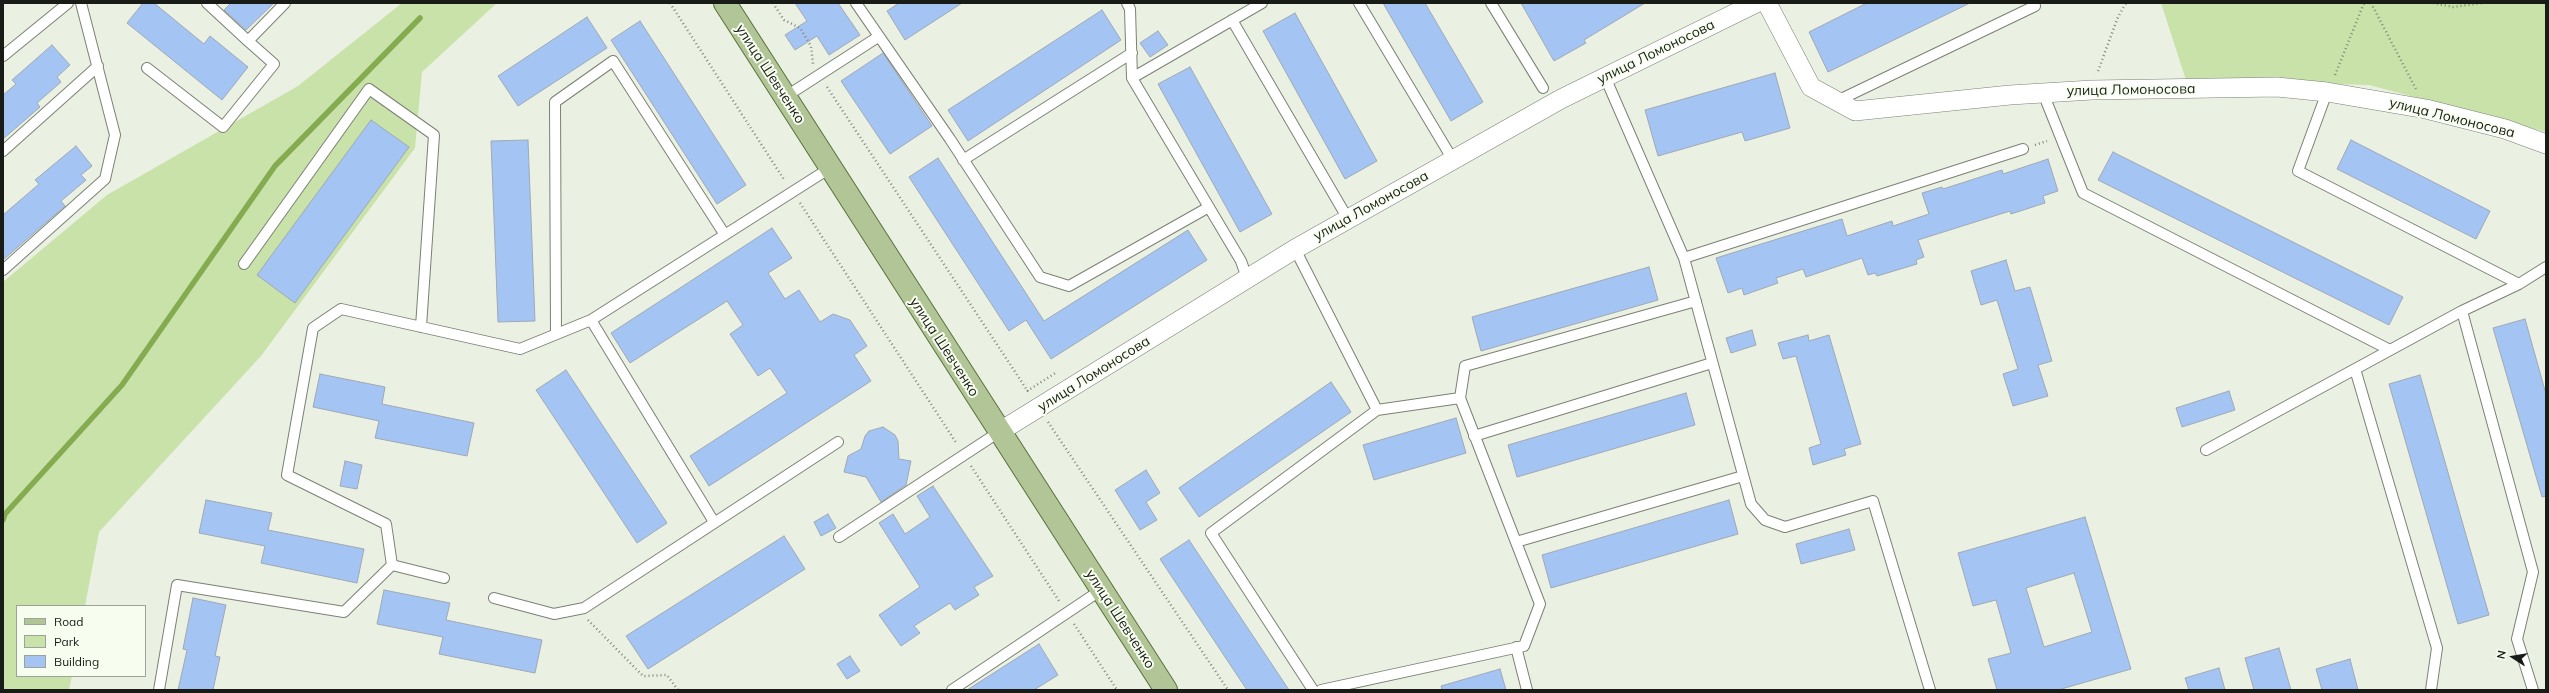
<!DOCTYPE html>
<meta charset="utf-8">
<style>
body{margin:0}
#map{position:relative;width:2549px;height:693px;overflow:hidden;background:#eaf1e3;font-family:Mulish,sans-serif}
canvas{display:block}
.frame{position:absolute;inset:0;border:4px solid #191b16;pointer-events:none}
.legend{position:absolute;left:16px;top:605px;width:130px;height:72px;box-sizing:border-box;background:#f7fef0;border:1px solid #9ea399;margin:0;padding:5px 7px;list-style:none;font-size:12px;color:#191b16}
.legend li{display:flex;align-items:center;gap:8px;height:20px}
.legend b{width:20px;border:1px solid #9ea399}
.north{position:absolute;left:2493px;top:637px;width:40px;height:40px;-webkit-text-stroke:3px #f7fef0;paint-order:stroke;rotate:282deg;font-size:11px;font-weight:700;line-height:16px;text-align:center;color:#191b16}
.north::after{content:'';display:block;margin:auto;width:14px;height:18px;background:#191b16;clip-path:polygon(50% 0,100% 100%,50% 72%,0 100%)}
</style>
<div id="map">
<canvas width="2549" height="693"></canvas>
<div class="frame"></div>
<ul class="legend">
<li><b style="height:5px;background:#b2c597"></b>Road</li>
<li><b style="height:11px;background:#c8e2a9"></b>Park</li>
<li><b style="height:11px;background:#a4c4f3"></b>Building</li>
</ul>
<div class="north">N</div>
</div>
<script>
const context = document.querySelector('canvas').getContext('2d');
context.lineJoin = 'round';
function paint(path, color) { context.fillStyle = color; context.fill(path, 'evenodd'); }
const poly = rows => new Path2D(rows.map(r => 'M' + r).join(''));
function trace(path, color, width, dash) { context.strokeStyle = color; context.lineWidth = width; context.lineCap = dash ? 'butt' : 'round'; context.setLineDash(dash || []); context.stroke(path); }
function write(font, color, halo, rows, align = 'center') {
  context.font = font + ' Mulish,sans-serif'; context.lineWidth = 4; context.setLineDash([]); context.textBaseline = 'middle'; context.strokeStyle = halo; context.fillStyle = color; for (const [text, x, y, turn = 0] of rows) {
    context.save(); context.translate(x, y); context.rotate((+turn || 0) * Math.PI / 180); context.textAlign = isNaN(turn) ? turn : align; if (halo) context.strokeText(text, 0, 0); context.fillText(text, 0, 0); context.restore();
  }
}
paint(poly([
 [402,3,497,3,422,72,415,148,261,356,99,532,85,606,17,606,17,676,72,676,69,690,3,690,3,282,107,195,298,86],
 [2161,3,2546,3,2546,132,2369,85,2186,80]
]), '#c8e2a9');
trace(poly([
 [3,520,5,514,122,385,275,166,420,18]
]), '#85ab50', 5.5);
const building = poly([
 [143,3,154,3,204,44,210,36,248,67,222,100,127,23,143,3],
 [231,3,274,3,246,30,224,10,231,3],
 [795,3,838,3,860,35,829,55,817,36,795,50,785,35,807,21,795,3],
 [899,3,962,3,905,40,887,11,899,3],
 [1383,3,1425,3,1483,102,1451,121,1383,3],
 [1521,3,1645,3,1584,40,1586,43,1554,61,1521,3],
 [1867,3,1970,3,1828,72,1809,32,1867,3],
 [1102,10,1121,40,968,141,948,110,1102,10],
 [1295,13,1377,161,1345,179,1263,31,1295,13],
 [587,17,607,48,518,106,498,76,587,17],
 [640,21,746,185,717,204,611,40,640,21],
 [1158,31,1168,45,1150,57,1140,43,1158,31],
 [52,45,70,65,57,77,61,82,37,103,40,107,3,139,3,95,16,84,12,80,52,45],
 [883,53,932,126,890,154,841,81,883,53],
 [1190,67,1272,214,1240,232,1158,84,1190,67],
 [1775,73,1790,128,1745,141,1742,132,1658,156,1645,110,1775,73],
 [371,120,409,147,295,303,257,275,371,120],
 [528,140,535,321,498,322,491,141,528,140],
 [2351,140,2490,211,2476,239,2337,169,2351,140],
 [76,146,92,166,81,175,86,180,61,201,65,206,3,260,3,215,39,184,35,180,76,146],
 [2113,152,2403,297,2389,325,2098,180,2113,152],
 [938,158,1044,321,1188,230,1207,260,1051,359,1026,320,1009,331,909,177,938,158],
 [2048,159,2058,191,2043,196,2045,203,2011,214,2010,211,1918,240,1924,257,1916,260,1917,264,1877,276,1875,273,1868,275,1862,258,1806,277,1803,269,1776,278,1778,283,1744,295,1742,288,1728,293,1716,258,1842,219,1847,236,1892,221,1893,226,1929,214,1922,193,1942,187,1943,189,2002,170,2003,174,2048,159],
 [772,228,792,258,768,273,785,299,799,290,820,322,833,314,850,320,867,346,854,355,871,381,709,486,690,456,787,393,770,368,758,376,730,334,743,325,727,301,630,363,611,333,772,228],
 [2006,260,2015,291,2030,287,2052,361,2038,365,2048,396,2013,406,2003,374,2018,369,1997,300,1981,305,1971,271,2006,260],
 [1649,267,1658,300,1481,351,1472,317,1649,267],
 [2525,319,2546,394,2546,496,2542,497,2493,328,2525,319],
 [1752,330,1756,345,1731,353,1726,338,1752,330],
 [1808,335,1809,341,1829,335,1861,444,1844,449,1846,455,1813,465,1809,448,1821,444,1796,356,1783,359,1778,343,1808,335],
 [566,370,667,523,637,543,536,390,566,370],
 [320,374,385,387,382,404,474,423,467,456,375,438,379,421,313,407,320,374],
 [2420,375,2489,615,2458,624,2389,384,2420,375],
 [1331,382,1351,412,1199,517,1179,488,1331,382],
 [2229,391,2235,410,2182,427,2176,408,2229,391],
 [1686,393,1695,425,1517,477,1508,445,1686,393],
 [1456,418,1466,453,1374,480,1363,445,1456,418],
 [883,427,895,435,898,441,899,459,911,461,906,485,881,502,866,477,844,472,848,456,861,449,865,436,869,431,883,427],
 [345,461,362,465,357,489,340,486,345,461],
 [1146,470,1160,493,1146,502,1157,520,1140,530,1115,490,1146,470],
 [933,486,993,576,974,587,979,595,955,610,950,603,914,626,920,633,901,646,879,615,920,587,879,523,893,514,905,534,930,517,917,496,933,486],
 [206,500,272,513,268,530,364,549,357,583,261,563,265,546,199,533,206,500],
 [1729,500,1738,534,1551,588,1542,555,1729,500],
 [828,514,836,528,821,536,814,522,828,514],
 [2085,517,2131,669,2058,690,1997,690,1988,659,2011,653,1996,600,1973,606,1958,553,2085,517],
 [2074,573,2092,632,2044,647,2026,588,2074,573],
 [1849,529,1855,550,1801,564,1796,544,1849,529],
 [784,536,805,569,648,669,626,636,784,536],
 [1189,540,1289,690,1247,690,1160,559,1189,540],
 [384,590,450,603,446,620,542,640,535,673,439,654,443,637,377,624,384,590],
 [193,598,226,605,215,656,220,657,213,690,178,690,187,650,183,649,193,598],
 [1039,644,1058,675,1034,690,967,690,1039,644],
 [2279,648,2291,690,2254,690,2245,658,2279,648],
 [850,656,860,671,847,679,837,664,850,656],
 [2350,659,2358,690,2322,690,2316,669,2350,659],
 [2219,668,2225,690,2189,690,2185,678,2219,668],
 [1500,669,1506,690,1442,690,1441,686,1500,669]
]);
paint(building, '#a4c4f3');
trace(building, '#9fa8b4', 1);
const service = poly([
 [207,3,248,41],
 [856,3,950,139,1040,277,1069,286,1209,207],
 [1127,3,1130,9,1132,78,1241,261,1247,278],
 [1359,3,1453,160],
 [1491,3,1543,88],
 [1232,20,1348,219],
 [3,56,68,3],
 [147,68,223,127,274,64,248,41,285,3],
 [1605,77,1684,258,2023,149],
 [1132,78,1262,3],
 [2327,92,2298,171,2519,284],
 [2043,93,2083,193,2390,350],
 [785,97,878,37],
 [1837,101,2035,6],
 [3,151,98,66],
 [963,160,1132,53],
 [1295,249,1377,410,1211,533,1313,690],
 [1684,258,1751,504,1765,520,1785,527,1873,501,1930,690],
 [244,264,369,89,434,135,421,327],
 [3,270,105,179,115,135,81,3],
 [2462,311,2533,572,2517,639,2533,690],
 [591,320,714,522],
 [556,334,555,102,613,61,725,235],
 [2355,369,2437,648,2431,690],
 [1460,398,1465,366,1696,301],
 [1474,436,1712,363],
 [2206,450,2462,311,2519,284,2546,267],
 [839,537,999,432],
 [1516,542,1743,476],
 [444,578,392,565,386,524,287,475,313,328,341,309,520,349,591,320,830,168],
 [494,598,554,614,584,608,838,442],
 [1516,647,1527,690],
 [159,690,177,585,344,612,392,565],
 [952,690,1101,590],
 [1321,690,1524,646,1540,604,1460,398,1377,410]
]);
const minor = poly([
 [1767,3,1811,87,1855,111,2010,95,2092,90,2277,87,2327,92,2426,109,2505,129,2546,144],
 [999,432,1295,249,1561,99,1756,3]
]);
const primary = poly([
 [725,3,1166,690]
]);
trace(service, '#7b8174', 12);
trace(minor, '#7b8174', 20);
trace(primary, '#5b713c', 24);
trace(poly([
 [670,3,785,181],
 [773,3,784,20,800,28,811,46,813,64],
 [2371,3,2416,89],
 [2433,3,2453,7,2483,3],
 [2098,71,2118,17,2126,3],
 [2335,75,2364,3],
 [827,87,1029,393],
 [2035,145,2047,141],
 [800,203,957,444],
 [1027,391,1057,372],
 [1048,422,1228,690],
 [971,466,1059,601],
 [588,620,643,676,667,675,678,690],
 [1074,624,1117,690]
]), '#82877d', 2.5, [1, 3]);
trace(service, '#fff', 10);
trace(minor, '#fff', 19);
trace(primary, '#b2c597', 22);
write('14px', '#191b16', '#f7fef0', [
 ["улица Ломоносова",1656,52,-26],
 ["улица Шевченко",770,74,57],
 ["улица Ломоносова",2131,90,-1],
 ["улица Ломоносова",2452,118,14],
 ["улица Ломоносова",1371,206,-29],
 ["улица Шевченко",944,347,57],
 ["улица Ломоносова",1094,374,-32],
 ["улица Шевченко",1120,619,57]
]);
</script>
